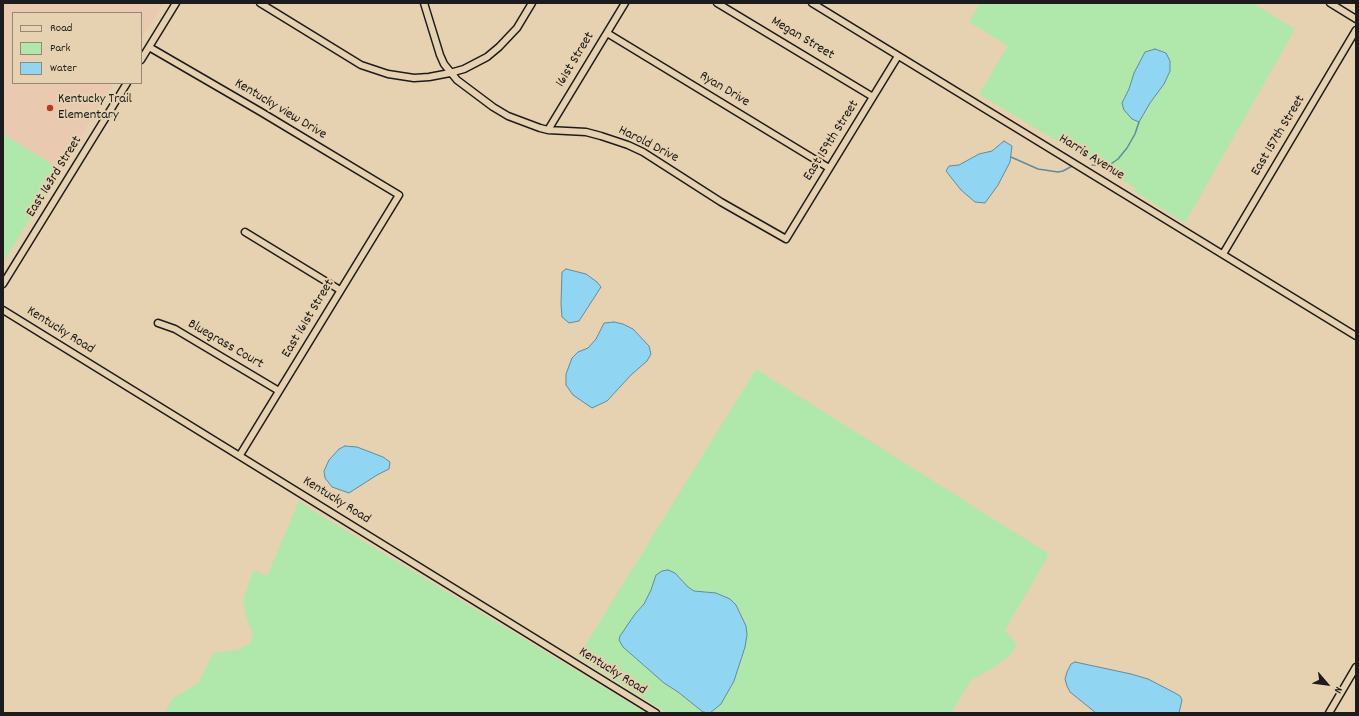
<!DOCTYPE html>
<style>
body{margin:0}
#map{position:relative;width:1359px;height:716px;overflow:hidden;background:#e6d2b0;font-family:Dekko,sans-serif}
canvas{display:block}
.frame{position:absolute;inset:0;border:4px solid #1c1c1c;pointer-events:none}
.legend{position:absolute;left:12px;top:12px;width:130px;height:72px;box-sizing:border-box;background:#e6d2b0;border:1px solid #958975;margin:0;padding:5px 7px;list-style:none;font-size:12px;color:#1c1c1c}
.legend li{display:flex;align-items:center;gap:8px;height:20px}
.legend b{width:20px;border:1px solid #958975}
.north{position:absolute;left:1307px;top:664px;width:40px;height:40px;-webkit-text-stroke:3px #e6d2b0;paint-order:stroke;rotate:118deg;font-size:11px;font-weight:700;line-height:16px;text-align:center;color:#1c1c1c}
.north::after{content:'';display:block;margin:auto;width:14px;height:18px;background:#1c1c1c;clip-path:polygon(50% 0,100% 100%,50% 72%,0 100%)}
</style>
<div id="map">
<canvas width="1359" height="716"></canvas>
<div class="frame"></div>
<ul class="legend">
<li><b style="height:5px;background:#e6d2b0"></b>Road</li>
<li><b style="height:11px;background:#b0e7aa"></b>Park</li>
<li><b style="height:11px;background:#90d5f2"></b>Water</li>
</ul>
<div class="north">N</div>
</div>
<script>
const context = document.querySelector('canvas').getContext('2d');
context.lineJoin = 'round';
function paint(path, color) { context.fillStyle = color; context.fill(path, 'evenodd'); }
const poly = rows => new Path2D(rows.map(r => 'M' + r).join(''));
function trace(path, color, width, dash) { context.strokeStyle = color; context.lineWidth = width; context.lineCap = dash ? 'butt' : 'round'; context.setLineDash(dash || []); context.stroke(path); }
function write(font, color, halo, rows, align = 'center') {
  context.font = font + ' Dekko,sans-serif'; context.lineWidth = 4; context.setLineDash([]); context.textBaseline = 'middle'; context.strokeStyle = halo; context.fillStyle = color; for (const [text, x, y, turn = 0] of rows) {
    context.save(); context.translate(x, y); context.rotate((+turn || 0) * Math.PI / 180); context.textAlign = isNaN(turn) ? turn : align; if (halo) context.strokeText(text, 0, 0); context.fillText(text, 0, 0); context.restore();
  }
}
paint(poly([
 [3,3,164,3,141,39,141,13,13,13,13,83,114,83,60,169,3,134]
]), '#e9c9b0');
paint(poly([
 [980,3,1252,3,1295,29,1185,223,1134,191,1135,188,979,94,1008,46,969,22],
 [3,134,60,169,3,263],
 [756,369,1049,554,1005,630,1017,645,1009,656,996,666,971,680,951,713,710,713,721,704,727,695,734,681,742,659,745,647,742,614,736,605,730,599,708,592,694,591,688,587,675,573,656,575,651,590,644,604,635,614,623,647,664,683,705,713,667,713,578,657],
 [299,501,312,510,646,713,164,713,173,698,198,683,213,653,237,650,250,643,253,634,247,620,243,601,253,570,267,576]
]), '#b0e7aa');
const water = poly([
 [1155,49,1166,53,1170,61,1170,71,1164,84,1150,103,1139,122,1132,119,1124,110,1122,103,1129,89,1134,73,1145,52,1155,49],
 [1004,141,1012,146,1010,162,998,185,985,203,975,202,961,190,946,171,949,166,959,165,979,154,992,151,1004,141],
 [566,269,586,274,597,282,601,287,579,321,569,323,562,317,561,304,562,272,566,269],
 [614,322,623,324,633,329,649,346,651,354,647,361,631,375,607,401,592,408,573,395,566,385,566,374,572,358,578,352,588,348,596,339,604,323,614,322],
 [345,446,357,447,383,457,390,462,389,469,377,475,349,493,332,487,325,478,324,471,329,460,339,449,345,446],
 [668,570,675,573,688,587,694,591,716,593,730,599,736,605,746,626,747,635,745,647,734,681,721,704,710,713,703,712,678,692,664,683,623,647,619,640,620,636,635,614,644,604,651,590,656,575,662,571,668,570],
 [1075,662,1131,674,1148,679,1175,693,1180,696,1182,700,1179,713,1096,713,1070,692,1067,686,1065,679,1067,672,1071,664,1075,662]
]);
paint(water, '#90d5f2');
trace(water, '#628b9c', 1);
trace(poly([
 [1011,157,1038,169,1058,172,1063,171,1074,165],
 [1092,165,1108,166,1118,159,1127,148,1135,134,1139,122]
]), '#628b9c', 1.5);
const minor = poly([
 [260,3,361,65,388,74,414,78,429,77,450,73,464,69,487,57,499,47,517,28,532,3],
 [424,3,440,55,444,64,457,80,493,107,508,116,540,128,548,130,586,132,601,136,628,145,643,152,721,202,786,239,898,56],
 [717,3,873,97],
 [812,3,1356,336],
 [1330,3,1356,19],
 [607,33,829,168],
 [149,47,261,112,399,195,240,455],
 [141,60,176,3],
 [548,130,625,3],
 [245,232,340,290],
 [1223,254,1356,30],
 [3,284,127,83],
 [3,310,656,713],
 [158,323,175,329,279,391],
 [1329,713,1356,667]
]);
trace(minor, '#1c1c1c', 9);
trace(minor, '#e6d2b0', 6);
for (const [x, y, r, color] of [
 [50,108,4,"#c8321e"]
]) { const dot = new Path2D(); dot.arc(x, y, r, 0, 2 * Math.PI); context.fillStyle = color; context.fill(dot); trace(dot, '#e6d2b0', 1.5); }
write('14px', '#1c1c1c', '#e6d2b0', [
 ["Megan Street",802,39,31],
 ["161st Street",576,60,-59],
 ["Ryan Drive",724,90,31],
 ["Kentucky view Drive",280,110,31],
 ["East 157th Street",1279,136,-59],
 ["East 159th Street",832,141,-58],
 ["Harold Drive",648,145,27],
 ["Harris Avenue",1091,158,32],
 ["East 163rd Street",55,177,-58],
 ["East 161st Street",309,319,-59],
 ["Kentucky Road",60,331,32],
 ["Bluegrass Court",225,345,30],
 ["Kentucky Road",336,501,32],
 ["Kentucky Road",612,672,32]
]);
write('14px', '#1c1c1c', '#e6d2b0', [
 ["Kentucky Trail",58,100],
 ["Elementary",58,116]
], 'left');
</script>
